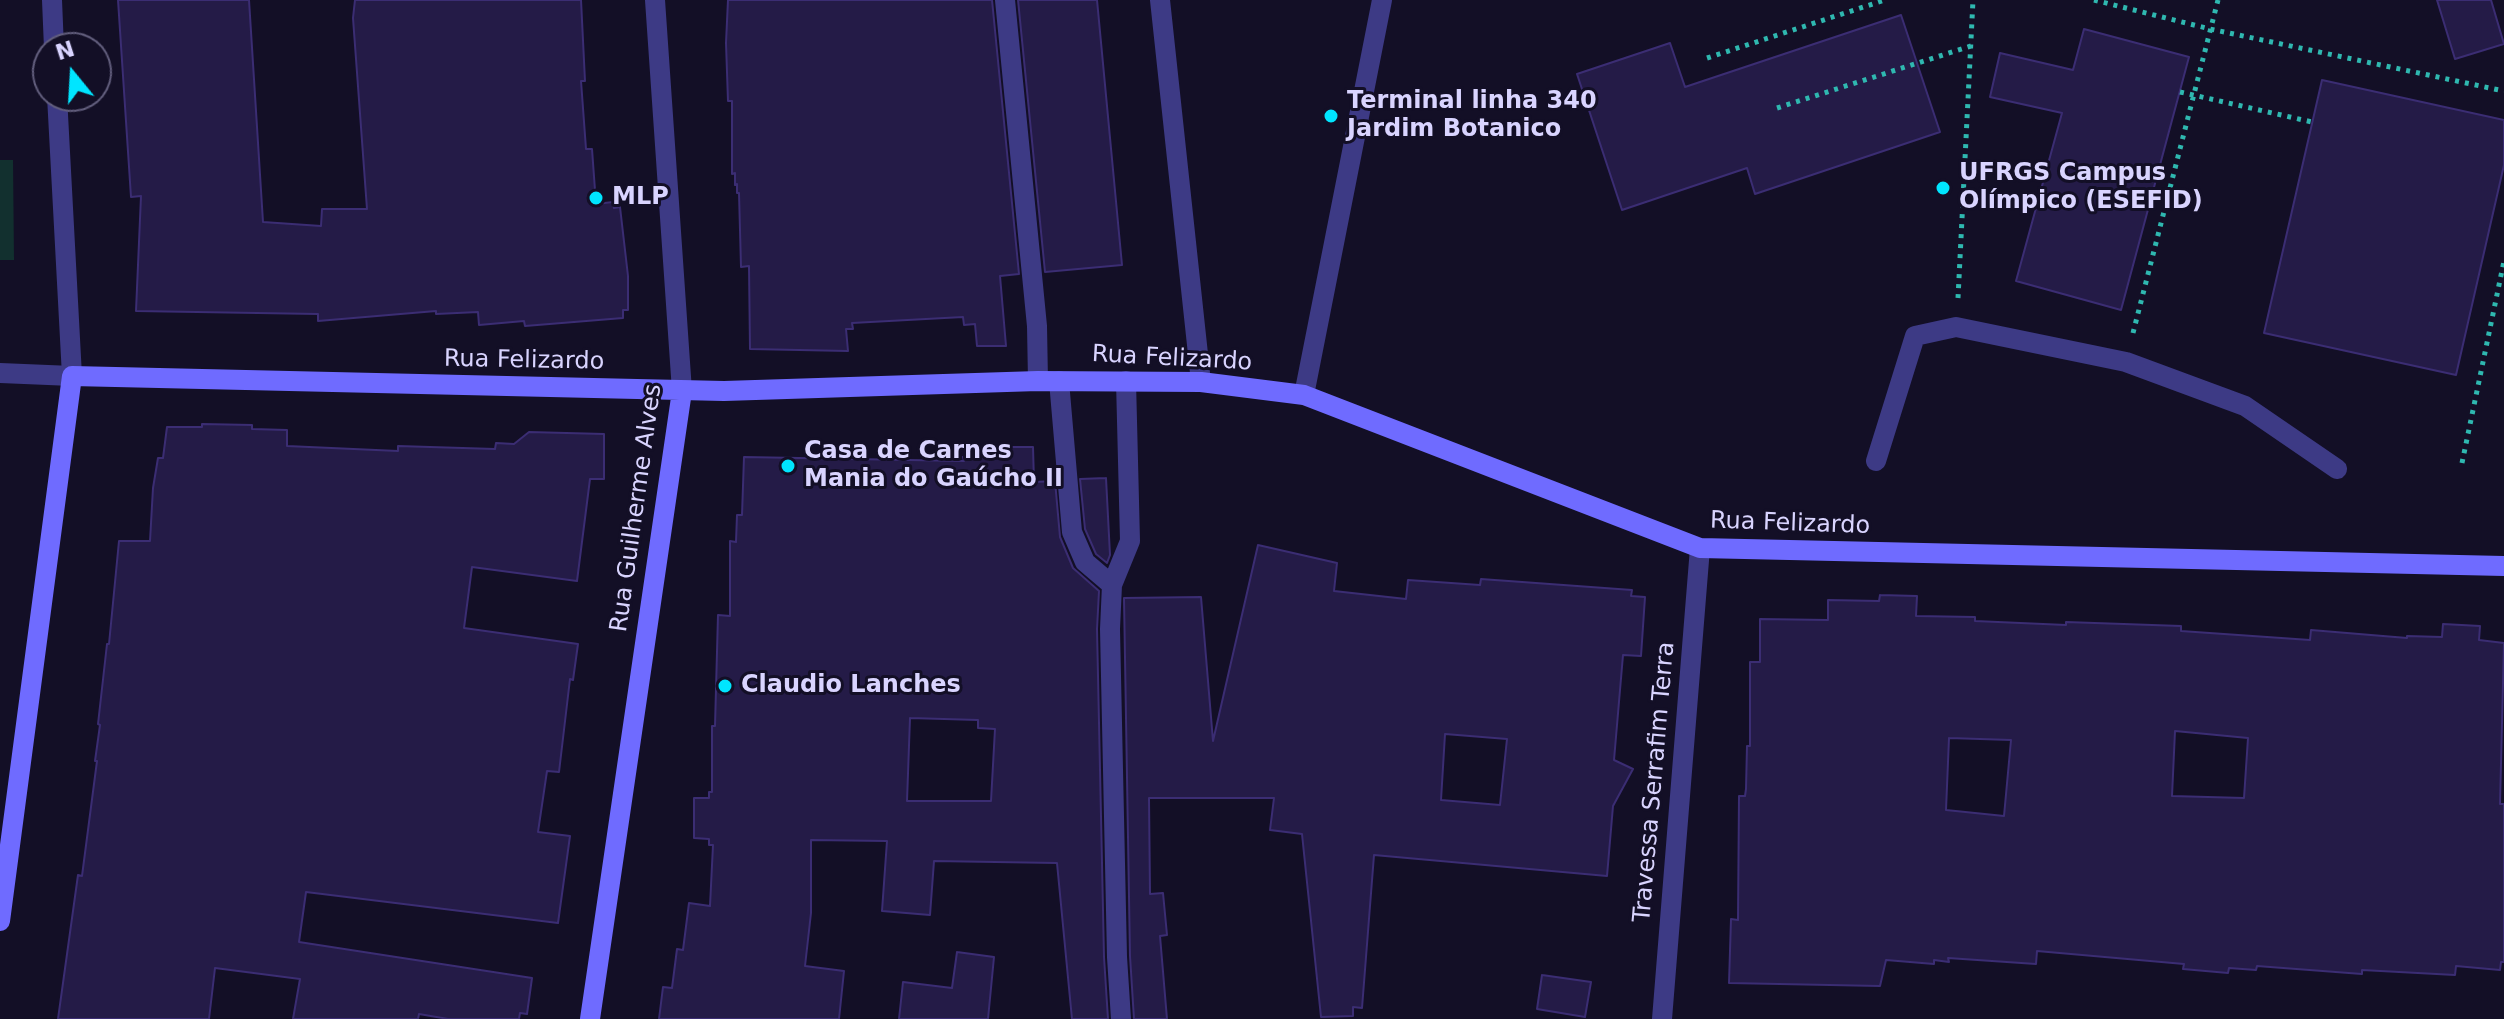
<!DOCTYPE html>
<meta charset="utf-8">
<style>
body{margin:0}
#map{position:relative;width:2504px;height:1019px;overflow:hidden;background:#130f26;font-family:"DejaVu Sans",sans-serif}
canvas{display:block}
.north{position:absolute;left:32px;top:32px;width:80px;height:80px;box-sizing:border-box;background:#130f26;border:2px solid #625e7d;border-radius:50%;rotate:342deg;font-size:22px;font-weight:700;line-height:32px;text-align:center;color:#d9d4ff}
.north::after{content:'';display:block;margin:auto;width:28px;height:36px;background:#00e5ff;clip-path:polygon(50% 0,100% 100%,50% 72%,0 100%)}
</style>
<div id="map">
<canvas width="2504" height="1019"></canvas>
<div class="north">N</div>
</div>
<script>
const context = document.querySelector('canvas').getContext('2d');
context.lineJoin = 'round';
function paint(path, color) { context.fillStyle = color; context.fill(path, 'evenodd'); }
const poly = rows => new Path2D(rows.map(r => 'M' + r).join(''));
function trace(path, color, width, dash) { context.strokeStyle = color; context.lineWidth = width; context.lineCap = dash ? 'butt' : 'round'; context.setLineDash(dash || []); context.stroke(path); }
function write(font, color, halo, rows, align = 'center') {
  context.font = font + ' "DejaVu Sans",sans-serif'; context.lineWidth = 6; context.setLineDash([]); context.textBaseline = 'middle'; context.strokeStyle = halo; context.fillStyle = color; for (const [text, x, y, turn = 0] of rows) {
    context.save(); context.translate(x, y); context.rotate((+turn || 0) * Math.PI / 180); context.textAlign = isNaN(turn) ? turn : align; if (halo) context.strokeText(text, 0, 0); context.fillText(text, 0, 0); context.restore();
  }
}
paint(poly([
 [0,160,13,160,14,260,0,260]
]), '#12302f');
const building = poly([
 [118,0,249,0,263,222,321,226,322,209,367,209,353,18,355,0,581,0,585,81,581,81,586,149,592,149,596,204,613,202,614,208,620,207,628,276,628,310,623,310,623,318,525,326,524,321,479,325,478,312,436,314,436,311,318,321,318,314,136,311,141,196,131,197,118,0],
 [728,0,992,0,1019,274,1000,276,1006,346,977,346,975,324,964,325,963,317,852,323,853,329,846,329,848,351,750,349,749,266,741,267,739,193,737,193,737,184,735,185,735,173,732,174,732,101,728,101,726,43,728,0],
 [1018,0,1097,0,1122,265,1045,272,1018,0],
 [2437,0,2491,0,2504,44,2455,59,2437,0],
 [1901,15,1940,132,1755,194,1747,168,1622,210,1577,74,1670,43,1685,87,1901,15],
 [2084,29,2189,57,2121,310,2016,281,2062,113,1990,97,2000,53,2073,70,2084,29],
 [2322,80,2504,120,2504,165,2456,375,2264,333,2322,80],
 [202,424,252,425,252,429,287,430,287,446,398,451,398,446,495,449,496,443,514,444,529,432,604,434,604,479,590,479,577,581,472,567,464,628,578,644,573,680,570,679,559,772,547,771,538,832,570,836,558,923,306,892,299,942,532,978,527,1014,520,1013,519,1019,448,1019,419,1014,418,1019,293,1019,300,979,215,968,209,1019,58,1019,78,875,82,876,97,761,95,761,100,725,98,724,107,644,109,644,119,541,150,541,153,488,158,458,163,458,167,427,202,427,202,424],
 [999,447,1033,447,1034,482,1055,481,1060,537,1073,568,1099,591,1097,629,1104,957,1108,1019,1072,1019,1057,863,934,861,930,915,882,911,887,841,811,840,811,913,805,966,844,971,839,1019,659,1019,663,987,672,988,677,949,683,950,689,903,710,906,713,845,709,845,709,839,694,838,694,798,709,798,709,792,712,792,712,726,715,726,718,615,730,616,730,541,736,542,737,515,742,515,744,457,964,461,963,457,999,458,999,447],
 [910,718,978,720,978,728,995,729,991,801,907,801,910,718],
 [1106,478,1110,555,1107,563,1096,554,1085,529,1080,479,1106,478],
 [1258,545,1337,563,1334,591,1406,599,1408,580,1480,585,1481,579,1632,590,1631,596,1645,597,1641,656,1623,655,1614,760,1633,769,1613,806,1607,876,1374,855,1362,1008,1353,1007,1353,1016,1321,1017,1302,834,1270,830,1274,798,1149,798,1150,894,1163,893,1167,935,1160,936,1167,1019,1134,1019,1130,956,1124,598,1201,597,1213,741,1258,545],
 [1445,734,1507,739,1500,805,1441,800,1445,734],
 [1880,595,1917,596,1916,616,1975,617,1975,621,2066,625,2066,622,2181,626,2181,631,2310,640,2311,630,2407,638,2407,636,2442,637,2443,624,2480,626,2479,640,2504,643,2500,804,2504,804,2504,962,2501,962,2500,970,2456,966,2455,975,2362,970,2362,974,2257,966,2256,970,2229,968,2228,973,2183,969,2184,964,2037,951,2036,964,1948,958,1949,962,1934,960,1934,964,1886,960,1880,986,1729,983,1731,919,1738,920,1739,796,1745,796,1746,789,1747,746,1750,746,1750,662,1760,662,1760,619,1828,620,1828,600,1879,601,1880,595],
 [2175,731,2248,738,2244,798,2172,796,2175,731],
 [1949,738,2011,740,2004,816,1946,810,1949,738],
 [957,952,994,957,988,1019,899,1019,903,982,952,988,957,952],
 [1542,975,1591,982,1585,1017,1537,1009,1542,975]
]);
paint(building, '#241b47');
trace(building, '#3b2d73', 2);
trace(poly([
 [2094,0,2210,29,2504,91],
 [1707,58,1885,0],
 [2180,92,2312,122],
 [1777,108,1971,46],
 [1958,298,1973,0],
 [2133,333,2218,0],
 [2462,463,2504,261]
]), '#2fb8b0', 5, [4, 6]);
trace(poly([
 [1005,0,1037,326,1038,381],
 [1160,0,1201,382],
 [1059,381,1072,532,1085,562,1112,585],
 [1876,461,1915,336,1956,327,2126,362,2245,406,2337,469],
 [1121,1019,1117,957,1110,629,1112,585,1130,541,1126,381]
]), '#3d3a85', 20);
trace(poly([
 [0,373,72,376],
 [1304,395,1382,0],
 [1662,1019,1700,548]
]), '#3d3a85', 20);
trace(poly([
 [52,0,54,48],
 [655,0,682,391],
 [57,96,72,376]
]), '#3d3a85', 20);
trace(poly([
 [0,921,72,376,724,391,1038,381,1201,382,1304,395,1700,548,2504,566],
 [590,1019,682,391]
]), '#6f6bff', 20);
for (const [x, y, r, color] of [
 [1331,116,8,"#00e5ff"],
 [1943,188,8,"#00e5ff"],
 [596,198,8,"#00e5ff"],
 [788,466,8,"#00e5ff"],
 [725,686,8,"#00e5ff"]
]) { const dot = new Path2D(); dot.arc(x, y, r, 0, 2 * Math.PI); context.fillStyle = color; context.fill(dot); trace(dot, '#130f26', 3); }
write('bold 24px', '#d9d4ff', '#130f26', [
 ["Terminal linha 340",1347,102],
 ["Jardim Botanico",1347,130],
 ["UFRGS Campus",1959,174],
 ["Olímpico (ESEFID)",1959,202],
 ["MLP",612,198],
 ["Casa de Carnes",804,452],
 ["Mania do Gaúcho II",804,480],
 ["Claudio Lanches",741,686]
], 'left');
write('24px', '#d9d4ff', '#130f26', [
 ["Rua Felizardo",1172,359,3],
 ["Rua Felizardo",524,361,1],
 ["Rua Guilherme Alves",637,508,-82],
 ["Rua Felizardo",1790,524,2],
 ["Travessa Serrafim Terra",1655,782,-85]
]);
</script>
